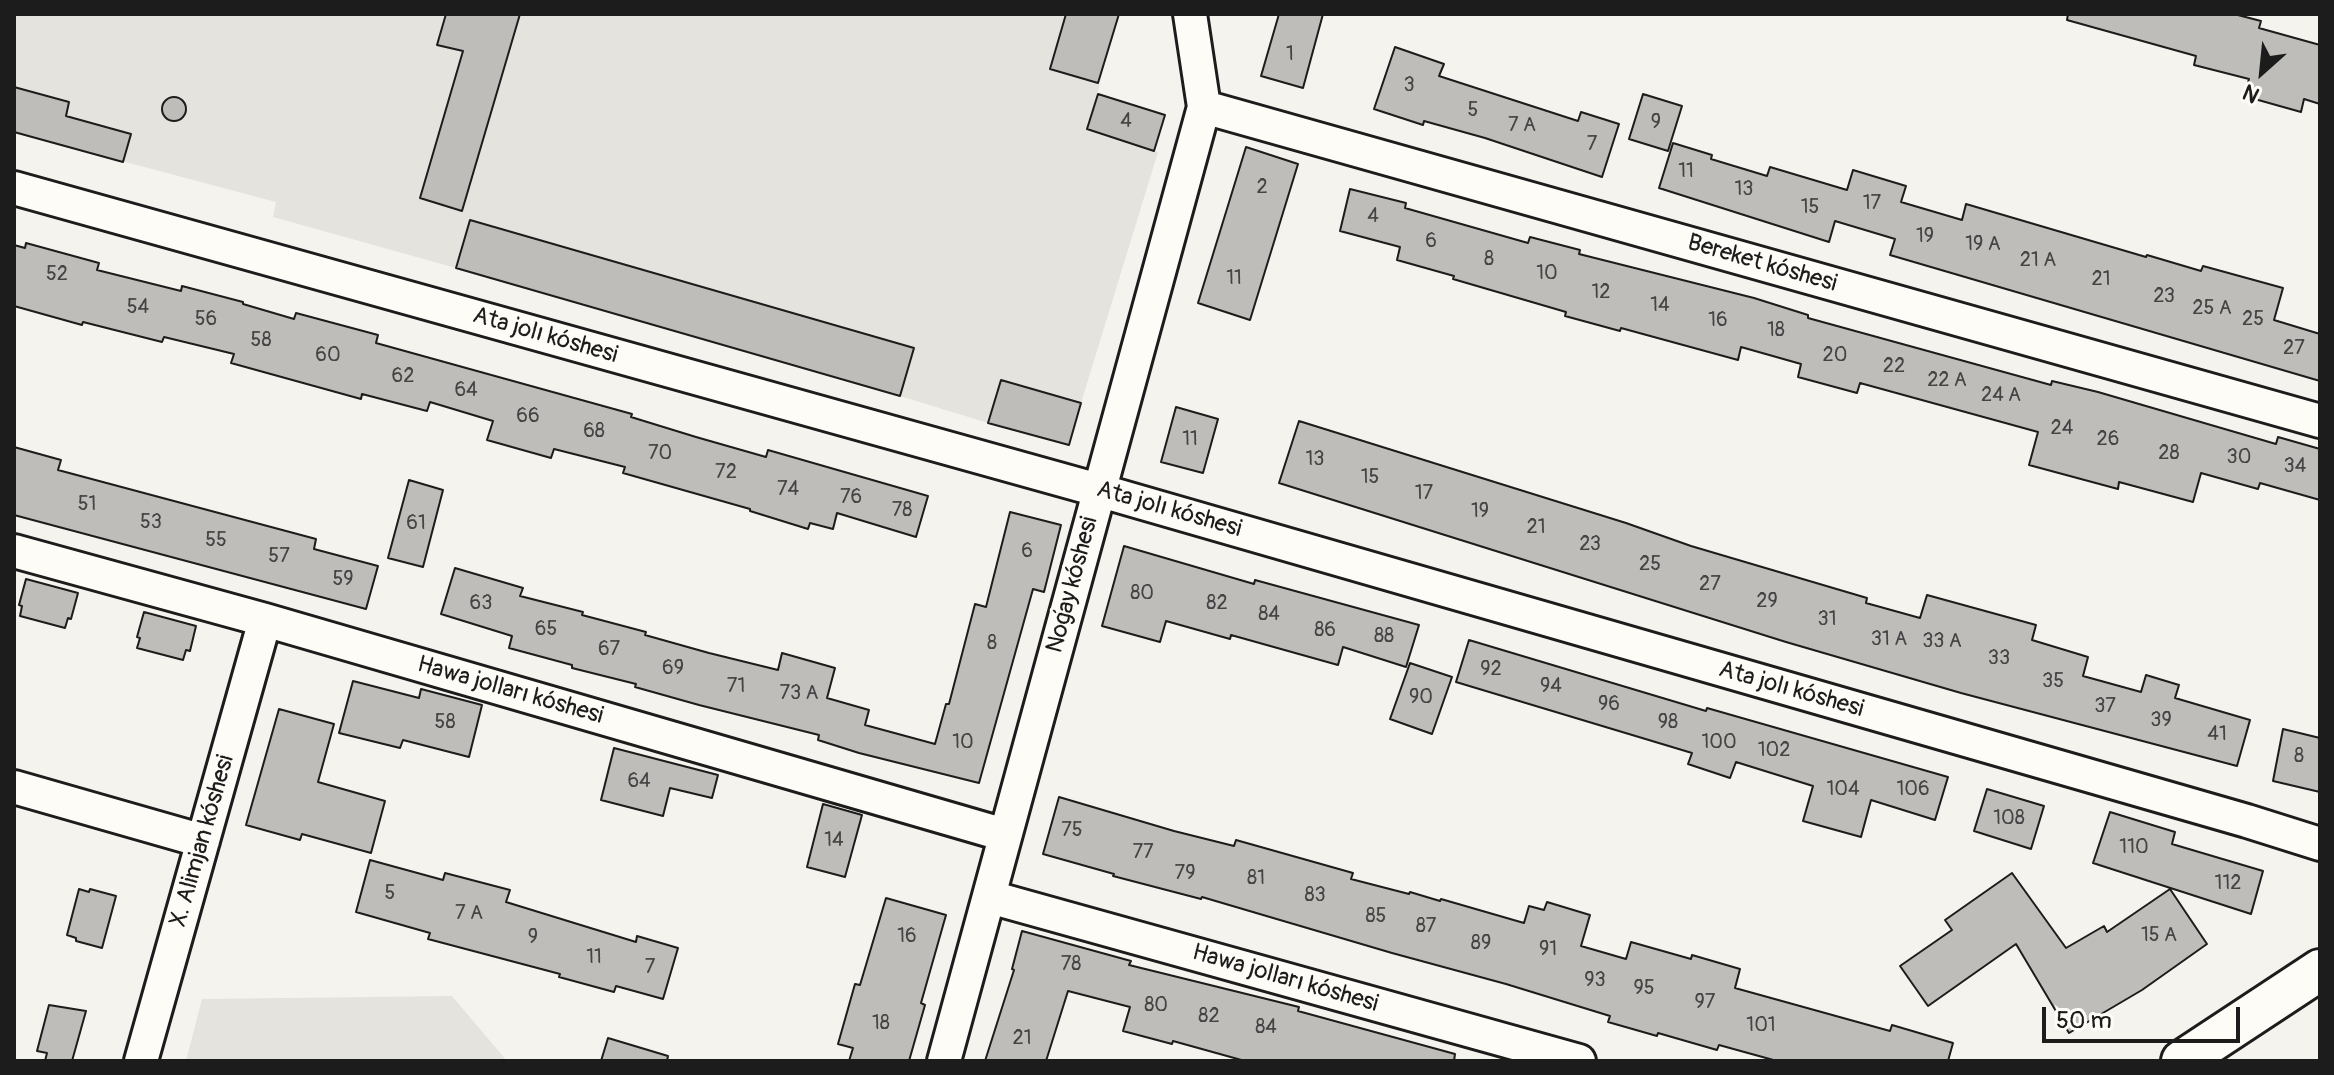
<!DOCTYPE html>
<meta charset="utf-8">
<style>
body{margin:0}
#map{position:relative;width:2334px;height:1075px;overflow:hidden;background:#f4f3ee;font-family:Pangolin,sans-serif}
canvas{display:block}
.frame{position:absolute;inset:0;border:16px solid #1c1c1c;pointer-events:none}
.north{position:absolute;left:2222px;top:32px;width:80px;height:80px;-webkit-text-stroke:6px #fdfcf7;paint-order:stroke;rotate:207deg;font-size:22px;font-weight:700;line-height:32px;text-align:center;color:#1c1c1c}
.north::after{content:'';display:block;margin:auto;width:28px;height:36px;background:#1c1c1c;clip-path:polygon(50% 0,100% 100%,50% 72%,0 100%)}
.scale{position:absolute;left:2042px;top:1007px;width:198px;height:36px;box-sizing:border-box;border:4px solid #1c1c1c;border-top:0;padding-left:10px;font-size:24px;line-height:28px;white-space:nowrap;color:#1c1c1c;-webkit-text-stroke:6px #fdfcf7;paint-order:stroke}
</style>
<div id="map">
<canvas width="2334" height="1075"></canvas>
<div class="frame"></div>
<div class="north">N</div>
<div class="scale">50 m</div>
</div>
<script>
const context = document.querySelector('canvas').getContext('2d');
context.lineJoin = 'round';
function paint(path, color) { context.fillStyle = color; context.fill(path, 'evenodd'); }
const poly = rows => new Path2D(rows.map(r => 'M' + r).join(''));
function trace(path, color, width, dash) { context.strokeStyle = color; context.lineWidth = width; context.lineCap = dash ? 'butt' : 'round'; context.setLineDash(dash || []); context.stroke(path); }
function write(font, color, halo, rows, align = 'center') {
  context.font = font + ' Pangolin,sans-serif'; context.lineWidth = 6; context.setLineDash([]); context.textBaseline = 'middle'; context.strokeStyle = halo; context.fillStyle = color; for (const [text, x, y, turn = 0] of rows) {
    context.save(); context.translate(x, y); context.rotate((+turn || 0) * Math.PI / 180); context.textAlign = isNaN(turn) ? turn : align; if (halo) context.strokeText(text, 0, 0); context.fillText(text, 0, 0); context.restore();
  }
}
paint(poly([
 [14,14,1066,14,1050,69,1100,84,1087,129,1158,152,1081,403,1001,380,988,423,900,396,913,348,471,220,456,268,273,217,276,202,58,144,69,102,14,87],
 [452,996,507,1061,186,1061,202,999]
]), '#e4e3de');
const building = poly([
 [446,14,520,14,462,211,420,198,463,51,437,45,446,14],
 [1066,14,1119,14,1098,83,1050,69,1066,14],
 [1279,14,1323,14,1303,88,1261,76,1279,14],
 [2068,14,2234,14,2261,21,2259,28,2320,45,2320,104,2304,99,2301,112,2244,96,2249,79,2194,65,2196,56,2067,20,2068,14],
 [1395,47,1444,64,1439,76,1578,121,1581,112,1619,124,1602,177,1485,138,1424,121,1423,125,1374,109,1395,47],
 [14,87,69,102,66,116,131,134,123,162,14,132,14,87],
 [1098,94,1165,115,1154,151,1087,129,1098,94],
 [1643,94,1682,106,1668,151,1629,139,1643,94],
 '162 109a12 12 0 1 1 24 0a12 12 0 1 1-24 0Z',
 [1673,143,1712,155,1711,159,1767,176,1770,167,1847,190,1853,170,1906,186,1901,202,1962,220,1966,204,2146,257,2147,255,2201,271,2203,266,2283,288,2274,320,2320,334,2320,381,1890,255,1895,239,1835,221,1829,242,1659,188,1673,143],
 [1246,147,1298,164,1250,320,1198,303,1246,147],
 [1350,189,1406,203,1405,208,1528,243,1530,237,1580,250,1579,254,1754,298,1808,315,1808,318,2051,385,2052,381,2098,392,2276,444,2278,437,2320,449,2320,500,2260,483,2258,489,2201,473,2193,502,2119,482,2118,489,2029,465,2038,432,1860,383,1857,393,1798,377,1801,364,1741,347,1738,360,1621,328,1620,331,1565,316,1566,312,1453,279,1454,276,1397,260,1400,247,1340,231,1350,189],
 [470,220,914,348,900,396,456,268,470,220],
 [26,243,99,263,97,270,181,291,182,286,243,302,243,304,294,319,296,313,378,335,376,343,632,414,631,417,696,437,766,457,768,450,928,496,916,537,837,513,833,529,810,523,808,529,750,511,750,509,623,473,625,467,554,449,551,458,487,440,493,421,430,402,427,411,362,394,361,399,231,363,234,354,164,337,162,342,83,322,82,325,14,306,14,245,25,248,26,243],
 [1001,380,1081,403,1069,445,988,423,1001,380],
 [1176,407,1218,419,1203,473,1161,462,1176,407],
 [1299,421,1626,523,1691,546,1867,598,1866,603,1920,618,1927,595,2036,625,2032,640,2088,657,2083,676,2141,692,2146,675,2179,685,2175,698,2250,720,2237,766,1961,693,1786,642,1279,483,1299,421],
 [14,447,61,460,58,470,316,539,314,549,378,566,366,609,14,515,14,447],
 [409,480,443,490,423,567,388,558,409,480],
 [1010,512,1061,525,1044,592,1033,589,979,783,859,753,818,740,819,735,699,705,635,687,636,684,572,668,572,665,509,648,512,636,441,614,455,568,523,588,520,596,583,612,582,615,646,632,645,635,709,653,778,670,782,653,835,668,827,698,869,710,865,725,935,744,946,704,949,704,975,604,986,607,1010,512],
 [1124,546,1254,584,1255,580,1419,625,1406,667,1343,647,1338,665,1231,635,1230,639,1166,621,1160,642,1102,626,1124,546],
 [26,579,78,593,71,619,68,618,65,628,20,616,22,606,19,605,26,579],
 [144,612,196,626,190,651,186,650,183,660,137,648,140,638,137,637,144,612],
 [1469,640,1706,711,1707,708,1948,777,1935,820,1871,800,1861,837,1803,821,1813,786,1736,762,1730,778,1688,764,1692,753,1456,682,1469,640],
 [1410,663,1452,677,1432,734,1390,719,1410,663],
 [353,681,419,698,421,689,482,705,469,757,403,740,400,748,339,733,353,681],
 [279,709,334,724,318,782,385,801,371,853,302,834,300,840,246,825,279,709],
 [2283,729,2320,738,2320,792,2273,781,2283,729],
 [614,748,718,775,712,798,670,788,663,816,601,800,614,748],
 [1987,789,2044,806,2031,849,1974,831,1987,789],
 [1059,797,1174,831,1234,846,1236,840,1353,873,1351,879,1409,894,1410,892,1440,901,1441,899,1524,923,1529,906,1544,910,1547,902,1590,915,1581,946,1626,959,1631,942,1691,959,1692,955,1740,969,1735,988,1890,1031,1892,1025,1953,1043,1948,1061,1777,1061,1719,1045,1717,1050,1658,1033,1657,1036,1608,1022,1610,1016,1506,984,1392,953,1202,897,1201,899,1113,876,1114,874,1043,854,1059,797],
 [823,804,862,815,845,877,807,867,823,804],
 [2110,812,2175,832,2172,844,2263,871,2251,914,2093,863,2110,812],
 [370,860,443,880,445,873,510,890,506,902,636,942,637,936,678,948,663,999,616,986,614,992,559,977,560,974,428,939,430,933,356,912,370,860],
 [2012,873,2066,948,2104,926,2107,932,2170,889,2207,944,2142,990,2069,1033,2016,944,1928,1006,1900,966,1952,930,1945,920,2012,873],
 [79,889,89,892,90,889,116,896,102,948,76,941,76,938,67,935,79,889],
 [886,898,946,915,921,1003,925,1005,909,1061,849,1061,853,1048,838,1044,855,984,860,985,886,898],
 [1022,931,1131,961,1129,965,1299,1007,1298,1011,1455,1054,1454,1061,1245,1061,1173,1041,1172,1044,1123,1031,1130,1007,1068,991,1046,1061,985,1061,1014,970,1012,969,1022,931],
 [49,1005,86,1011,72,1061,45,1061,47,1053,37,1051,49,1005],
 [608,1038,668,1056,667,1061,601,1061,608,1038]
]);
paint(building, '#bebdba');
trace(building, '#1c1c1c', 2);
const minor = poly([
 [1204,107,2320,421],
 [14,188,1098,490,2247,821,2320,844],
 [14,551,265,620,1005,835],
 [14,787,203,841],
 [990,897,1579,1061],
 [141,1061,265,620],
 [944,1061,1204,107,1190,14]
]);
const major = poly([
 [2182,1061,2320,970]
]);
trace(minor, '#1c1c1c', 38);
trace(major, '#1c1c1c', 46);
trace(minor, '#fdfcf7', 32);
trace(major, '#fdfcf7', 40);
write('20px', '#444', null, [
 ["1",1290,55],
 ["3",1409,86],
 ["5",1473,111],
 ["4",1126,122],
 ["9",1656,123],
 ["7 А",1522,126],
 ["7",1592,145],
 ["11",1686,172],
 ["2",1262,188],
 ["13",1744,190],
 ["17",1872,204],
 ["15",1810,208],
 ["4",1373,217],
 ["19",1925,237],
 ["6",1431,242],
 ["19 А",1983,245],
 ["8",1489,260],
 ["21 А",2038,261],
 ["10",1547,274],
 ["52",57,275],
 ["11",1234,279],
 ["21",2101,280],
 ["12",1601,293],
 ["23",2164,297],
 ["14",1660,306],
 ["54",138,308],
 ["25 А",2212,309],
 ["56",206,320],
 ["25",2253,320],
 ["16",1718,321],
 ["18",1776,331],
 ["58",261,341],
 ["27",2294,349],
 ["60",328,356],
 ["20",1835,356],
 ["22",1894,367],
 ["62",403,377],
 ["22 А",1947,381],
 ["64",466,391],
 ["24 А",2001,396],
 ["66",528,417],
 ["24",2062,429],
 ["68",594,432],
 ["11",1190,440],
 ["26",2108,440],
 ["70",660,454],
 ["28",2169,454],
 ["30",2239,458],
 ["13",1315,460],
 ["34",2295,467],
 ["72",726,473],
 ["15",1370,478],
 ["74",788,490],
 ["17",1424,494],
 ["76",851,498],
 ["51",87,505],
 ["78",902,511],
 ["19",1480,512],
 ["53",151,523],
 ["61",416,524],
 ["21",1536,528],
 ["55",216,541],
 ["23",1590,545],
 ["6",1027,552],
 ["57",279,557],
 ["25",1650,565],
 ["59",343,580],
 ["27",1710,585],
 ["80",1142,594],
 ["29",1767,602],
 ["63",481,604],
 ["82",1217,604],
 ["84",1269,615],
 ["31",1827,620],
 ["65",546,630],
 ["86",1325,631],
 ["88",1384,637],
 ["31 А",1889,640],
 ["33 А",1942,642],
 ["8",992,644],
 ["67",609,650],
 ["33",1999,659],
 ["69",673,669],
 ["92",1491,670],
 ["35",2053,682],
 ["71",736,687],
 ["94",1551,687],
 ["73 А",799,694],
 ["90",1421,698],
 ["96",1609,705],
 ["37",2105,707],
 ["39",2161,721],
 ["58",445,723],
 ["98",1668,723],
 ["41",2217,735],
 ["10",963,743],
 ["100",1719,743],
 ["102",1774,751],
 ["8",2299,757],
 ["64",639,782],
 ["104",1843,790],
 ["106",1913,790],
 ["108",2009,819],
 ["75",1072,831],
 ["14",834,841],
 ["110",2134,848],
 ["77",1143,853],
 ["79",1185,874],
 ["81",1256,879],
 ["112",2228,884],
 ["5",390,894],
 ["83",1315,896],
 ["7 А",469,914],
 ["85",1376,917],
 ["87",1426,927],
 ["15 А",2159,936],
 ["16",907,937],
 ["9",533,938],
 ["89",1481,944],
 ["91",1548,950],
 ["11",594,958],
 ["78",1071,965],
 ["7",650,968],
 ["93",1595,981],
 ["95",1644,989],
 ["97",1705,1003],
 ["80",1156,1006],
 ["82",1209,1017],
 ["18",881,1024],
 ["101",1761,1026],
 ["84",1266,1028],
 ["21",1022,1039]
]);
write('24px', '#1c1c1c', '#fdfcf7', [
 ["Bereket kóshesi",1762,264,16],
 ["Ata jolı kóshesi",545,336,16],
 ["Ata jolı kóshesi",1169,510,16],
 ["Noǵay kóshesi",1073,585,-75],
 ["Ata jolı kóshesi",1791,690,16],
 ["Hawa jolları kóshesi",510,691,16],
 ["X. Alimjan kóshesi",203,841,-74],
 ["Hawa jolları kóshesi",1285,979,16]
]);
</script>
